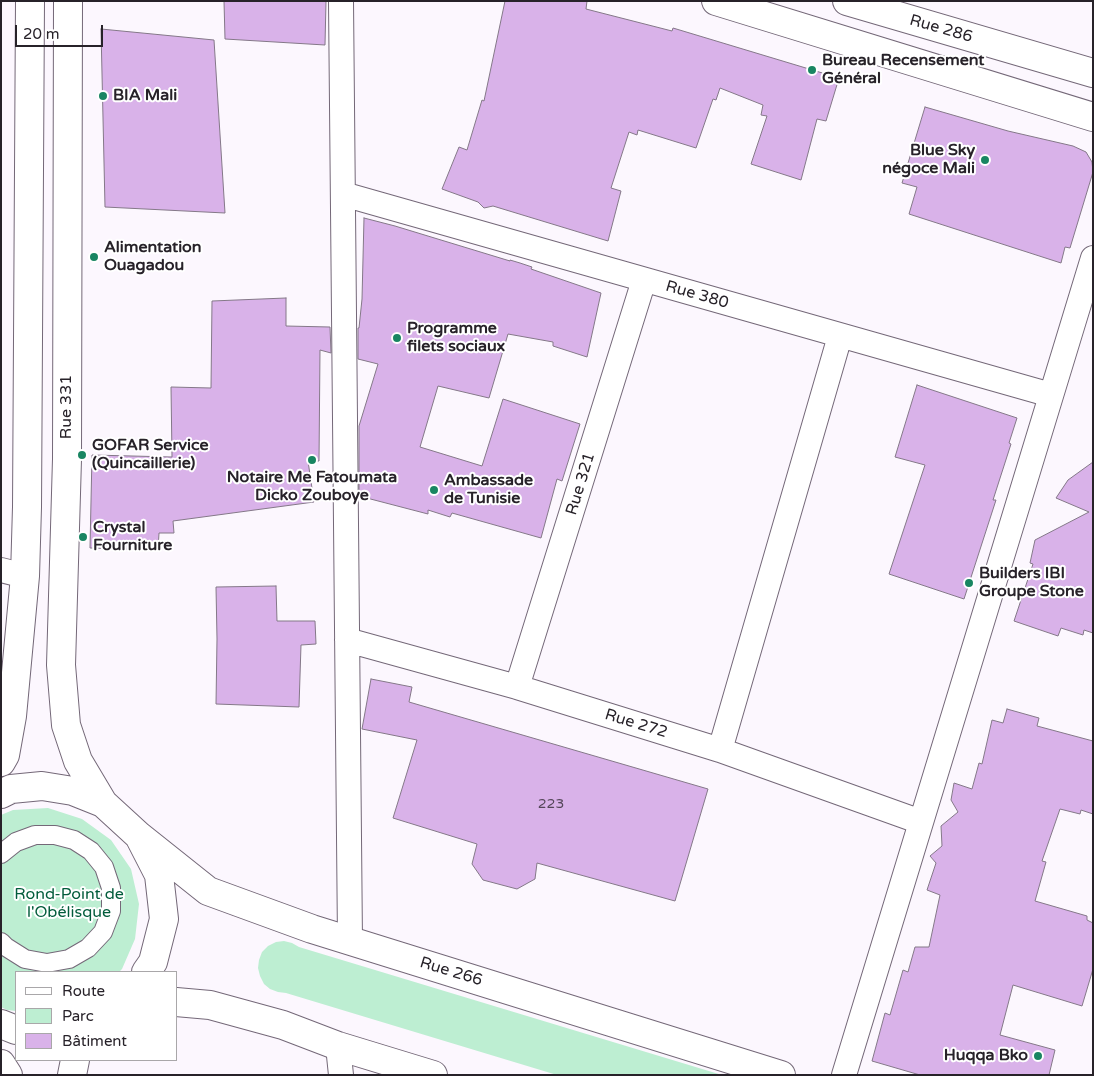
<!DOCTYPE html>
<meta charset="utf-8">
<style>
body{margin:0}
#map{position:relative;width:1094px;height:1076px;overflow:hidden;background:#fcf7fe;font-family:"Varela Round",sans-serif}
canvas{display:block}
.frame{position:absolute;inset:0;border:2px solid #272229;pointer-events:none}
.legend{position:absolute;left:15px;top:971px;width:162px;height:90px;box-sizing:border-box;background:#fff;border:1px solid #a9a7a9;margin:0;padding:6px 9px;list-style:none;font-size:15px;color:#272229}
.legend li{display:flex;align-items:center;gap:10px;height:25px}
.legend b{width:25px;border:1px solid #a9a7a9}
.scale{position:absolute;left:15px;top:25px;width:88px;height:22px;box-sizing:border-box;border:2px solid #272229;border-top:0;padding-left:6px;font-size:15px;line-height:18px;white-space:nowrap;color:#272229;-webkit-text-stroke:4px #fff;paint-order:stroke}
</style>
<div id="map">
<canvas width="1094" height="1076"></canvas>
<div class="frame"></div>
<ul class="legend">
<li><b style="height:6px;background:#fff"></b>Route</li>
<li><b style="height:14px;background:#bdeed2"></b>Parc</li>
<li><b style="height:14px;background:#d9b2e9"></b>Bâtiment</li>
</ul>
<div class="scale">20 m</div>
</div>
<script>
const context = document.querySelector('canvas').getContext('2d');
context.lineJoin = 'round';
function paint(path, color) { context.fillStyle = color; context.fill(path, 'evenodd'); }
const poly = rows => new Path2D(rows.map(r => 'M' + r).join(''));
function trace(path, color, width, dash) { context.strokeStyle = color; context.lineWidth = width; context.lineCap = dash ? 'butt' : 'round'; context.setLineDash(dash || []); context.stroke(path); }
function write(font, color, halo, rows, align = 'center') {
  context.font = font + ' "Varela Round",sans-serif'; context.lineWidth = 4; context.setLineDash([]); context.textBaseline = 'middle'; context.strokeStyle = halo; context.fillStyle = color; for (const [text, x, y, turn = 0] of rows) {
    context.save(); context.translate(x, y); context.rotate((+turn || 0) * Math.PI / 180); context.textAlign = isNaN(turn) ? turn : align; if (halo) context.strokeText(text, 0, 0); context.fillText(text, 0, 0); context.restore();
  }
}
paint(poly([
 [48,808,82,819,111,840,131,869,139,904,135,939,122,969,119,972,16,972,16,1011,7,1010,1,1007,1,815,13,810],
 [284,941,292,943,299,947,722,1075,557,1075,286,993,278,992,270,989,264,984,260,976,258,968,259,960,262,952,268,946,276,942]
]), '#bdeed2');
const building = poly([
 [224,1,326,1,325,45,225,39,224,1],
 [505,1,587,1,586,9,672,31,673,28,839,78,826,121,817,119,801,180,751,164,767,116,761,115,763,105,720,88,716,100,713,99,696,148,638,130,637,135,629,132,611,188,621,191,608,241,493,206,484,208,478,202,442,189,459,147,467,150,482,100,484,101,505,1],
 [101,29,214,40,225,213,105,207,101,29],
 [925,107,1008,131,1073,146,1086,152,1092,162,1093,172,1070,248,1065,247,1061,263,909,214,917,187,902,183,925,107],
 [364,218,395,226,510,261,510,260,520,263,532,267,531,269,601,293,587,357,553,346,553,342,508,334,489,398,438,386,420,447,482,466,503,399,580,424,562,481,557,479,541,538,452,513,450,517,428,510,428,514,359,496,359,426,378,364,358,359,358,328,359,328,362,299,364,218],
 [286,298,286,326,330,327,331,353,320,350,319,461,308,461,314,502,173,521,174,533,159,533,158,550,90,548,92,455,172,457,171,387,211,388,212,301,286,298],
 [917,385,1017,418,1009,443,1011,444,993,500,996,500,964,599,889,574,925,465,895,457,917,385],
 [1093,462,1093,633,1084,630,1083,635,1061,628,1058,636,1014,621,1033,564,1030,563,1035,540,1089,512,1056,498,1068,480,1093,462],
 [276,586,277,621,315,621,316,644,301,645,299,707,216,704,217,639,216,587,276,586],
 [371,679,412,687,409,702,708,789,675,901,537,863,535,879,517,889,483,880,472,864,477,844,393,818,417,740,362,729,371,679],
 [1007,709,1039,718,1037,726,1093,741,1093,814,1081,810,1080,814,1060,809,1042,861,1046,862,1035,901,1087,916,1087,920,1093,923,1093,969,1082,1006,1013,985,1000,1035,1055,1050,1049,1075,920,1075,872,1061,885,1013,890,1015,903,970,908,972,915,947,929,947,940,895,927,890,936,863,930,856,942,846,941,826,958,812,951,800,954,783,972,789,979,763,982,764,992,720,1003,723,1007,709]
]);
paint(building, '#d9b2e9');
trace(building, '#847888', 1);
const pedestrian = poly([
 [1,854,16,842,35,835,55,835,74,840,91,851,104,867,111,888,111,911,103,932,88,948,69,959,47,963,25,959,6,947,1,942]
]);
const minor = poly([
 [341,1,350,941],
 [343,194,1051,395],
 [1,570,25,576],
 [347,640,517,687,720,750,921,822],
 [517,687,644,280],
 [720,750,840,336],
 [338,1046,341,1075],
 [844,1075,1093,258]
]);
const tertiary = poly([
 [716,1,1093,117],
 [847,1,1093,73],
 [1,1064,8,1075],
 [72,1075,75,1060]
]);
const secondary = poly([
 [68,1,67,459,61,665,66,725,78,761,103,803],
 [1,762,5,755,12,716,25,576,27,507,30,1],
 [1,794,11,789,42,786,73,791,103,803,139,836,159,875,164,919,153,962,146,972],
 [139,836,208,891,312,929,781,1075],
 [176,1002,210,1005,283,1025,338,1046,433,1075],
 [1,1024,16,1030]
]);
trace(pedestrian, '#746878', 20);
trace(minor, '#746878', 26);
trace(tertiary, '#746878', 30);
trace(secondary, '#746878', 30);
trace(pedestrian, '#fff', 18);
trace(minor, '#fff', 24);
trace(tertiary, '#fff', 28);
trace(secondary, '#fff', 28);
for (const [x, y, r, color] of [
 [812,70,5,"#198562"],
 [103,96,5,"#198562"],
 [985,160,5,"#198562"],
 [94,257,5,"#198562"],
 [397,338,5,"#198562"],
 [82,455,5,"#198562"],
 [312,460,5,"#198562"],
 [434,490,5,"#198562"],
 [83,537,5,"#198562"],
 [969,583,5,"#198562"],
 [1038,1056,5,"#198562"]
]) { const dot = new Path2D(); dot.arc(x, y, r, 0, 2 * Math.PI); context.fillStyle = color; context.fill(dot); trace(dot, '#fff', 2); }
write('14px', '#544659', null, [
 ["223",551,804]
]);
write('16px', '#272229', '#fff', [
 ["Rue 286",941,29,16],
 ["Rue 380",697,295,16],
 ["Rue 331",67,407,-90],
 ["Rue 321",581,484,-73],
 ["Rue 272",636,724,17],
 ["Rue 266",451,972,17]
]);
write('bold 16px', '#272229', '#fff', [
 ["Bureau Recensement",822,61],
 ["Général",822,79],
 ["BIA Mali",113,96],
 ["Blue Sky",975,151,"right"],
 ["négoce Mali",975,169,"right"],
 ["Alimentation",104,248],
 ["Ouagadou",104,266],
 ["Programme",407,329],
 ["filets sociaux",407,347],
 ["GOFAR Service",92,446],
 ["(Quincaillerie)",92,464],
 ["Notaire Me Fatoumata",312,478,"center"],
 ["Dicko Zouboye",312,496,"center"],
 ["Ambassade",444,481],
 ["de Tunisie",444,499],
 ["Crystal",93,528],
 ["Fourniture",93,546],
 ["Builders IBI",979,574],
 ["Groupe Stone",979,592],
 ["Huqqa Bko",1028,1056,"right"]
], 'left');
write('16px', '#025c3b', '#fff', [
 ["Rond-Point de",69,895],
 ["l'Obélisque",69,913]
]);
</script>
